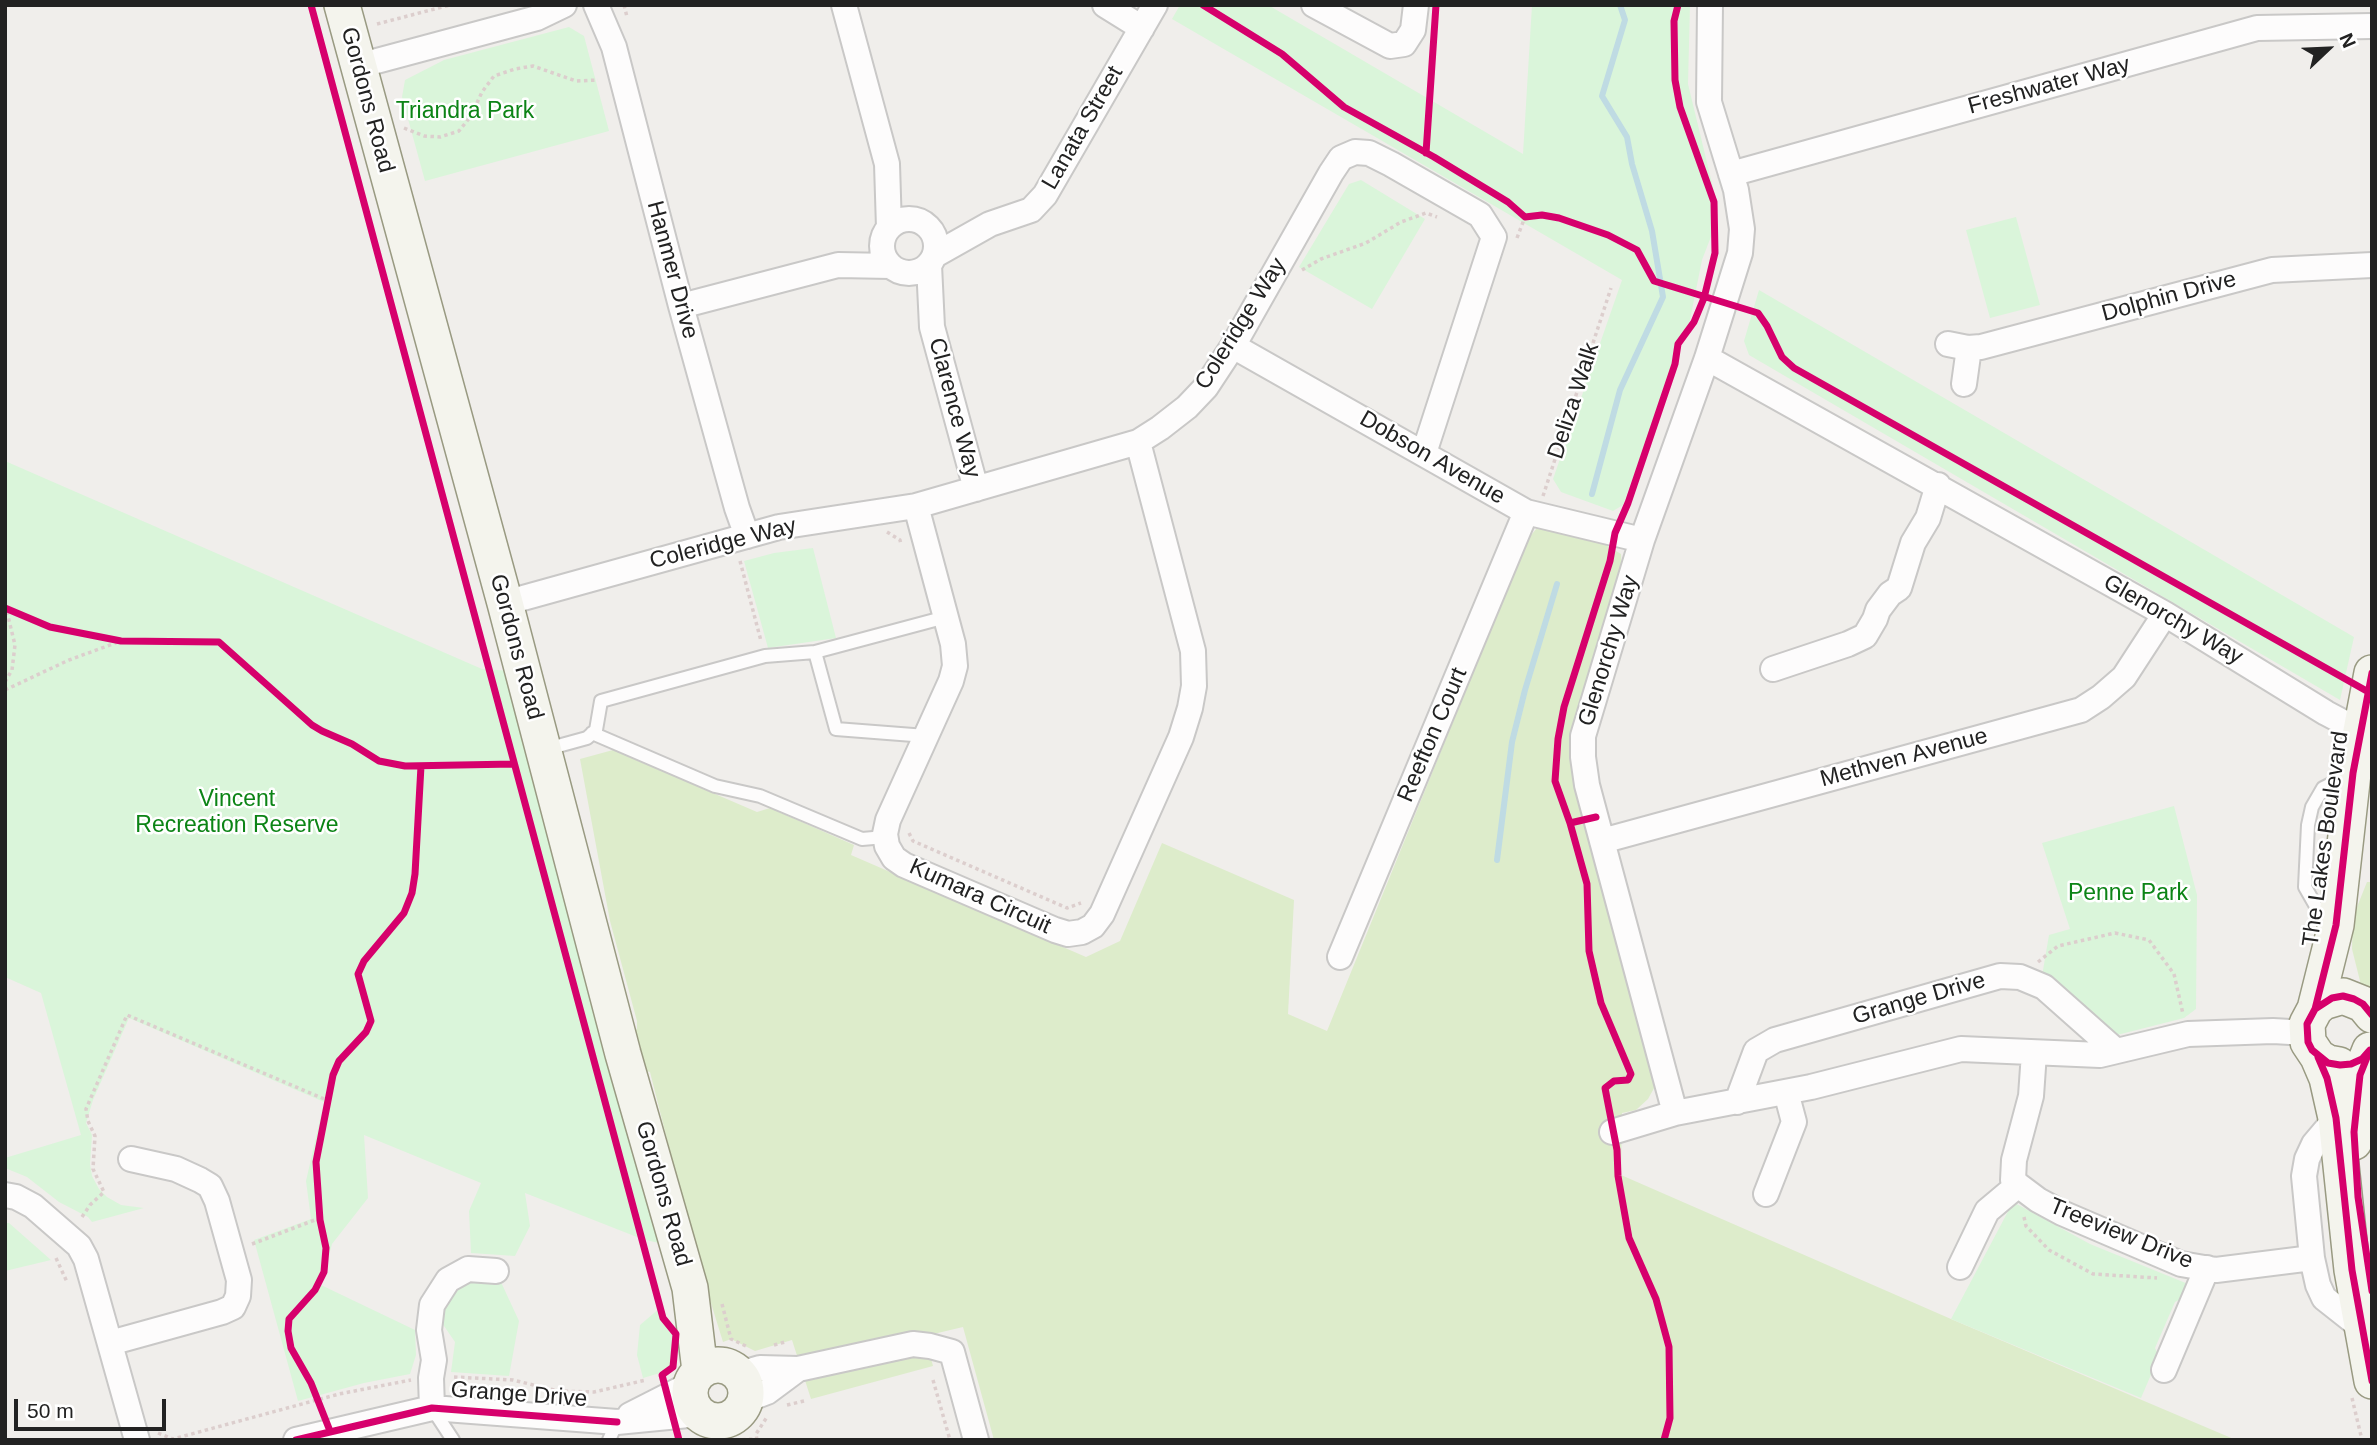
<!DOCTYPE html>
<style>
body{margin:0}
#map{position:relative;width:2377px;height:1445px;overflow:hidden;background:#f0eeeb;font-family:Arial,sans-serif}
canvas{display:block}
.frame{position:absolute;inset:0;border:7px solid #222;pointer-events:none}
.north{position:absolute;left:2293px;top:14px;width:70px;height:70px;-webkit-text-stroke:5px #fff;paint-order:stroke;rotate:67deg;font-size:19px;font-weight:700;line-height:28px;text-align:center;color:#222}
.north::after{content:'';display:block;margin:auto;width:24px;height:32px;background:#222;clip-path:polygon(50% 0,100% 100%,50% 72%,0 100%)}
.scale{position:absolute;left:14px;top:1399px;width:152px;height:32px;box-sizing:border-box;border:4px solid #222;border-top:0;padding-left:9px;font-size:21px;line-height:24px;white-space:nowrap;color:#222;-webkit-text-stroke:5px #fff;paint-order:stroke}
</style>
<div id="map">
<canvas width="2377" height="1445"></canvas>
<div class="frame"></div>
<div class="north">N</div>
<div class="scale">50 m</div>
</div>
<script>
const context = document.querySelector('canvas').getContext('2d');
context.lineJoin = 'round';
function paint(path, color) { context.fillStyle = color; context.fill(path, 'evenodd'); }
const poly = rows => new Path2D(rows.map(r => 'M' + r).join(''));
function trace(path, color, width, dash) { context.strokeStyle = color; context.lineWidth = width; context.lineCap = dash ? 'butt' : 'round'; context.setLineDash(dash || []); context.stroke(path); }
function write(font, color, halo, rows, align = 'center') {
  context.font = font + ' Arial,sans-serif'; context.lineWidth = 5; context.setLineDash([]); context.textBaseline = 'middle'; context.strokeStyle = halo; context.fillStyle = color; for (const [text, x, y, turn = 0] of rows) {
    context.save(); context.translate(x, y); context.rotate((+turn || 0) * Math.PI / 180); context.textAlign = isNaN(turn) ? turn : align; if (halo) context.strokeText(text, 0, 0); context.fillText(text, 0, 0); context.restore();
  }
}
paint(poly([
 [1537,528,1552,528,1606,545,1621,554,1622,576,1573,739,1658,1081,1648,1099,1636,1110,1622,1113,1621,1175,1951,1319,2236,1440,994,1440,963,1327,925,1336,933,1366,811,1399,792,1340,755,1351,731,1339,723,1342,667,1161,669,1147,650,1072,642,1070,633,1037,637,1028,637,1021,610,921,580,759,613,750,757,812,770,808,854,845,851,855,1086,957,1120,941,1162,843,1294,900,1288,1014,1327,1031,1527,540],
 [2367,882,2372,882,2372,1002,2361,985,2352,949,2353,917]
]), '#ddeccb');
paint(poly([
 [1180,5,1268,5,1523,154,1532,5,1690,5,1688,84,1718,208,1717,221,1702,260,1690,320,1623,505,1613,511,1561,492,1553,479,1622,280,1172,19],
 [569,27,584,36,609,131,425,181,402,97,405,80,444,60],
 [1361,180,1425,219,1372,309,1299,267,1349,184],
 [2016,217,2040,305,1990,318,1966,230],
 [1759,290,2354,637,2340,700,1749,355,1744,341],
 [5,461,482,669,512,671,671,1246,642,1239,525,1193,530,1226,515,1256,471,1253,469,1211,481,1183,364,1135,368,1198,332,1244,321,1285,415,1330,416,1355,410,1374,364,1383,298,1401,254,1240,311,1219,306,1181,324,1102,129,1018,93,1100,86,1123,92,1135,90,1164,92,1176,99,1189,107,1197,121,1205,144,1208,92,1222,88,1217,59,1202,27,1177,5,1168,5,1158,81,1135,41,993,5,977],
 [813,548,836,638,768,648,744,561,774,553],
 [2174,806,2197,895,2196,1009,2184,1018,2117,1035,2081,1002,2042,976,2049,935,2070,929,2042,843],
 [2013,1202,2090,1244,2188,1284,2184,1297,2175,1302,2155,1348,2159,1356,2141,1398,1951,1319],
 [5,1223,9,1223,51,1260,5,1271],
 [468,1276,500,1280,519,1321,509,1376,451,1372,455,1342,442,1323,444,1298],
 [660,1308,663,1319,674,1334,670,1365,660,1373,643,1378,637,1355,640,1325]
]), '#daf5da');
trace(poly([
 [1592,494,1620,390,1663,297,1652,231,1632,164,1627,137,1602,96,1625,20,1620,5],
 [1497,860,1512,742,1525,690,1557,584]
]), '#bfdbe3', 6);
const lane = poly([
 [815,652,836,729,926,736],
 [592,733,715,786,760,796,862,839,885,837],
 [547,749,587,738,596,730,601,701,765,656,815,652,946,617],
 [2331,920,2317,908,2305,887,2308,825,2312,807,2323,788,2349,775],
 [432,1408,453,1440],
 [609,1440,617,1422]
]);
const street = poly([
 [596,5,614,47,681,306,737,508,747,536],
 [844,5,887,164,889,228],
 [1105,5,1142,28],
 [1314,5,1390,46,1404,44,1413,30,1416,5],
 [358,66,537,18,564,5],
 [1731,174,2257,28,2372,26],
 '882 246a27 27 0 1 1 54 0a27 27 0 1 1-54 0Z',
 [935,255,990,224,1031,210,1045,195,1155,5],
 [929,265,932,327,976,489],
 [681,306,838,265,891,266],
 [1948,344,1968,348,1981,347,2272,270,2372,265],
 [1233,346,1526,512,1642,540],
 [1707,358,2165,614,2326,713,2343,722,2360,727],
 [1964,384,1969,348],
 [916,506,953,644,955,666,951,681,888,820,885,834,887,846,894,858,904,865,1055,930,1068,934,1082,932,1093,926,1102,914,1181,737,1190,708,1194,686,1193,651,1138,442],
 [505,603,779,527,916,506,1138,442,1160,428,1187,407,1206,387,1233,346,1331,173,1341,158,1355,152,1369,153,1391,164,1480,215,1494,237,1424,453],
 [1773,669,1848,644,1865,636,1875,619,1878,610,1890,594,1899,588,1913,543,1928,518,1938,485],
 [1602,841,2081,710,2101,697,2124,677,2165,614],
 [1340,957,1526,512],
 [1737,1102,1756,1051,1775,1040,2000,976,2020,977,2044,987,2115,1050],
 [1675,1113,1587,785,1583,757,1583,736,1642,540,1707,358,1740,253,1742,229,1736,190,1709,102,1710,5],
 [2336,1118,2314,1144,2307,1159,2304,1176,2312,1258,2318,1285,2324,1298,2362,1328],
 [1612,1132,1675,1113,1811,1087,1961,1049,2100,1055,2188,1034,2273,1031,2307,1033],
 [2018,1185,2038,1200,2062,1213,2181,1264,2216,1270,2312,1258],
 [1766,1194,1794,1122,1786,1092],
 [5,1195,16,1197,33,1206,79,1246,86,1259,137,1440],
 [1960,1267,1987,1211,2018,1185,2013,1180,2014,1160,2031,1096,2034,1053],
 [110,1343,222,1312,233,1307,238,1296,239,1280,217,1201,210,1186,200,1180,176,1169,131,1159],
 [2164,1370,2207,1268],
 [739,1374,760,1368,798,1369,913,1344,930,1346,952,1352,976,1440],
 [746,1400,767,1392,798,1369],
 [432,1408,431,1378,434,1360,429,1330,432,1305,448,1280,468,1269,496,1271],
 [630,1415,691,1384],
 [296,1440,432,1408,617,1422,699,1414]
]);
const secondary = poly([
 [342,5,505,603,623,1054,690,1288,700,1371],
 [2315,1009,2336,925,2353,773,2372,673],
 [2318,1057,2327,1078,2336,1118,2352,1270,2372,1381],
 [2339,1065,2328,1063,2318,1057,2308,1042,2307,1024,2315,1009,2323,1002,2343,996,2363,1004,2372,1015],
 [2354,1142,2357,1090,2360,1075,2370,1050],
 '690 1393a28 28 0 1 1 56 0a28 28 0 1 1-56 0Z'
]);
trace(lane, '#c9c8c7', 16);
trace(street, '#c9c8c7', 28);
trace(secondary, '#999a82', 38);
trace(poly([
 [624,5,627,17],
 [377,24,450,5],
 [404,128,424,136,440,137,459,131,471,116,482,92,494,76,515,69,533,66,576,81,598,80],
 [1517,238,1525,217],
 [1302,270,1321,259,1366,243,1401,222,1426,213,1437,217],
 [1543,496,1611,288],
 [887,532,900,540,901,545],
 [740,561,761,641],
 [5,682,12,670,15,645,6,608],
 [5,690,69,660,121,641],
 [909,833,913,841,1067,908,1081,903],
 [2038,962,2058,946,2115,933,2149,940,2174,974,2183,1014],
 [82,1217,90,1205,104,1192,93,1169,95,1136,88,1121,86,1109,127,1015,329,1101],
 [2024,1217,2026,1226,2049,1250,2093,1274,2157,1278],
 [252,1244,320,1218],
 [56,1258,67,1282],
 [722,1304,731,1339,748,1347],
 [774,1345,785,1342],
 [454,1377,513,1380,558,1391,594,1392,646,1380],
 [933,1380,950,1440],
 [2352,1398,2362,1440],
 [787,1405,804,1401],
 [158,1433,173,1439,339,1394,411,1380],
 [735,1440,757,1439],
 [757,1440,756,1434,767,1417]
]), '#dccecd', 3.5, [3.5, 3.5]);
trace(lane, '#fdfcfc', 12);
trace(street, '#fdfcfc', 24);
trace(secondary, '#f4f4ed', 35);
trace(poly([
 [311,5,663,1318,676,1334,673,1367,662,1375,679,1440],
 [1203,5,1282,54,1344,107,1434,157,1508,202,1525,217,1542,215,1559,218,1608,235,1637,250,1654,281,1758,313,1767,326,1782,357,1794,368,2372,694],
 [1426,153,1436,5],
 [5,608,50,627,121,641,219,642,312,725,322,731,352,744,379,761,405,766,514,764],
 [1596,817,1570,823,1555,781,1558,739,1564,707,1610,561,1615,533,1628,503,1675,364,1678,344,1694,322,1704,298,1715,253,1714,202,1680,107,1675,80,1674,21,1678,5],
 [1570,823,1587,884,1589,951,1601,1003,1631,1074,1628,1080,1614,1081,1605,1088,1617,1150,1618,1176,1629,1238,1656,1299,1669,1347,1670,1418,1664,1440],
 [2315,1009,2336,925,2353,773,2372,673],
 [2370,1050,2360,1075,2354,1132,2358,1197,2372,1291],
 [2369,1051,2362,1059,2351,1064,2340,1065,2328,1063,2312,1050,2308,1042,2307,1024,2315,1009,2332,998,2343,996,2354,999,2363,1004,2372,1015],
 [2318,1057,2327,1078,2336,1118,2352,1270,2372,1381],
 [330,1431,311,1383,291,1348,288,1331,289,1319,315,1290,324,1272,326,1248,320,1220,316,1162,333,1075,339,1061,366,1032,371,1021,358,974,364,961,404,913,412,893,415,874,421,766],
 [296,1440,432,1408,617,1422]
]), '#d6006c', 7);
write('23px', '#222', '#fff', [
 ["Freshwater Way",2049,86,-15],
 ["Gordons Road",367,100,75],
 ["Lanata Street",1083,128,-60],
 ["Hanmer Drive",672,270,75],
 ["Dolphin Drive",2169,297,-15],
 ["Coleridge Way",1241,324,-58],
 ["Deliza Walk",1574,401,-72],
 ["Clarence Way",954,408,75],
 ["Dobson Avenue",1432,458,30],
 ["Coleridge Way",723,544,-14],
 ["Glenorchy Way",2173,620,30],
 ["Gordons Road",516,647,75],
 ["Glenorchy Way",1609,651,-73],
 ["Reefton Court",1433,735,-67],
 ["Methven Avenue",1904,758,-15],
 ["The Lakes Boulevard",2326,839,-82],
 ["Kumara Circuit",980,897,24],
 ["Grange Drive",1919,999,-16],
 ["Gordons Road",663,1194,74],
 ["Treeview Drive",2121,1234,22],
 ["Grange Drive",519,1395,4]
]);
write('23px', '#0c8416', '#fff', [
 ["Triandra Park",465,112],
 ["Vincent",237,800],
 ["Recreation Reserve",237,826],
 ["Penne Park",2128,894]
]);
</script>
